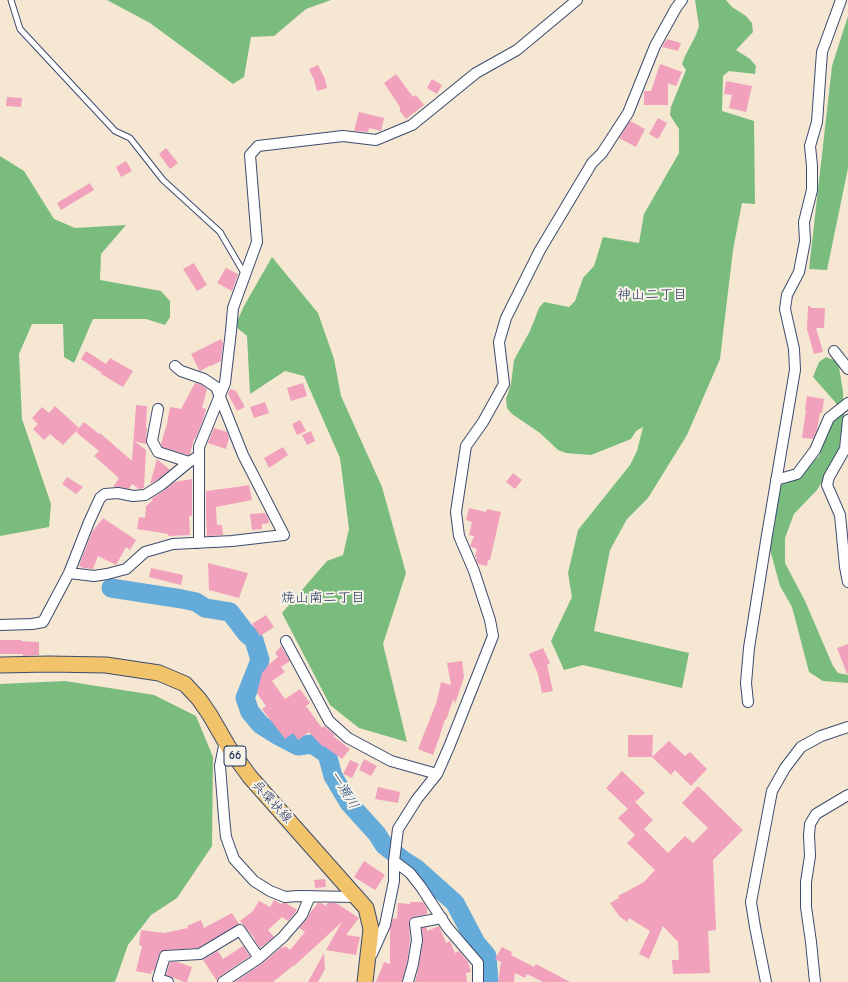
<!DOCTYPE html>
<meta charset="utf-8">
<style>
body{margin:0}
canvas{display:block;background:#f5e7d2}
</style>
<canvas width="848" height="982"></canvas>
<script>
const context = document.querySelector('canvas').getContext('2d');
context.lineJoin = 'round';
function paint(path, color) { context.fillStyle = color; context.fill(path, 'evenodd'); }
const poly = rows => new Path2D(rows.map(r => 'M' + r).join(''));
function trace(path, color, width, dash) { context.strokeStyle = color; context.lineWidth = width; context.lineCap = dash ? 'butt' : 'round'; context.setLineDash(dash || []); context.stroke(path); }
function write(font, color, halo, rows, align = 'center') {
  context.font = font + ' "Comic Neue","Klee One",sans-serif'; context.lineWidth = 4; context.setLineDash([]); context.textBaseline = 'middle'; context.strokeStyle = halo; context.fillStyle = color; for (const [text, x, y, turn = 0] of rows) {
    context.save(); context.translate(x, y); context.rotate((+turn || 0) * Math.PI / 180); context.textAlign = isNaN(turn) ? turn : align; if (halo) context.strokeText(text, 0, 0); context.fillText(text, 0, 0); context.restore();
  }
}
paint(poly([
 [107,0,331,0,306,9,274,36,251,37,244,77,233,84,150,23],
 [695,0,726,0,732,7,746,16,752,23,753,32,736,50,750,59,756,66,755,74,729,71,723,76,722,111,754,121,755,204,742,203,733,250,720,359,687,435,648,498,627,519,610,550,594,631,689,653,682,688,583,665,564,670,551,641,572,597,568,573,578,530,630,465,637,451,643,427,636,431,631,439,591,455,566,453,558,450,540,433,512,414,507,408,506,399,511,384,514,360,530,331,539,308,544,302,569,307,575,301,583,278,594,266,603,237,639,243,644,214,679,153,679,129,670,115,671,107,686,70,682,64,685,56,696,35,699,26],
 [848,16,848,168,827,270,809,269,832,66],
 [0,156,24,171,54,219,75,228,126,225,101,254,100,280,161,291,170,301,170,317,165,325,146,319,93,319,74,363,64,357,63,324,32,324,19,354,22,419,51,504,49,527,0,536],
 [272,257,318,313,334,359,341,396,382,487,406,573,383,644,407,742,359,728,330,705,282,613,327,561,343,555,349,529,340,458,304,376,285,371,250,394,247,336,235,326,244,306],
 [826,357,834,360,839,367,843,392,844,418,838,455,817,490,794,514,785,538,785,563,805,601,833,666,838,673,848,675,848,683,823,681,809,672,792,607,780,586,769,546,779,486,795,479,819,456,836,411,836,403,813,377,819,362],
 [65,681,154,695,196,716,213,757,212,846,177,898,151,915,128,945,115,982,0,982,0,684]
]), '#7abc7e');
trace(poly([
 [111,588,182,599,196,602,205,608,230,612,246,633,254,640,260,660,245,698,250,712,261,725,277,735,298,746,312,744,327,754,333,776,349,803,377,834,384,845,403,860,417,869,455,903,476,943,487,956,489,982]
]), '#64abda', 19);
paint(poly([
 [667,39,681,43,678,51,662,47],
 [660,64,682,72,676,86,668,83,668,105,644,105,644,91,651,91],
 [318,65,325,79,327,88,317,91,314,80,309,69],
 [396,74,413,97,416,95,424,105,406,119,400,111,400,107,384,83],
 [432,79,442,85,437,94,427,88],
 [726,81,752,86,746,112,729,108,732,95,724,94],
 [7,97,22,98,21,107,6,106],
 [359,112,384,118,381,131,369,128,368,132,354,131],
 [658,118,667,123,658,139,649,134],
 [630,121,645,129,636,147,619,138],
 [166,148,178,163,170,169,159,154],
 [126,161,132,171,121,177,116,167],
 [90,183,94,190,61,210,57,203],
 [194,263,207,285,197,291,183,269],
 [226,268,238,274,232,291,217,283],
 [808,306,810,306,811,308,825,308,824,328,816,328,823,352,814,354,807,329],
 [221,339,223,343,221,361,211,366,211,365,200,371,199,370,191,354],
 [86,351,106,364,110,358,133,371,123,387,101,374,102,373,81,359],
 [195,383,202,385,207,389,202,408,206,409,203,420,195,439,194,439,190,454,188,455,162,447,161,444,167,424,170,407,181,409],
 [303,383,307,396,291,401,287,388],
 [230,389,236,391,245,407,237,411,228,394],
 [807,396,824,399,822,413,820,412,817,430,813,439,802,438,806,410,805,410],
 [265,402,269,413,254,418,250,407],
 [136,405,147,406,146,428,147,428,146,440,146,444,134,441,146,450,144,488,139,489,132,484,129,489,119,487,113,487,119,478,94,456,99,451,76,432,84,422,99,434,100,433,132,461],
 [55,406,79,428,63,445,50,434,44,440,33,429,38,424,32,418,42,407,49,413],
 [300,420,306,431,297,435,292,424],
 [214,428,227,432,229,438,226,449,208,443],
 [311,431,315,441,307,445,302,435],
 [283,447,288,455,269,468,264,458],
 [157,459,170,470,157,480,150,484],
 [513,473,522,480,515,489,506,482],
 [67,477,83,487,76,494,62,484],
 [192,479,192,516,189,516,190,535,168,536,168,534,137,529,139,517,145,518,146,506,153,500,151,499,165,490,175,482],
 [249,485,252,500,216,507,217,525,222,525,223,535,207,536,206,515,206,491,237,487],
 [469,508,486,512,487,509,501,512,490,560,488,560,487,566,478,564,476,560,477,557,475,557,477,549,471,547,470,546,474,536,469,535,472,522,466,520],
 [265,513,268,518,269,523,262,524,262,529,252,530,250,514],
 [103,518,136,540,130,550,126,547,116,565,98,556,93,569,84,568,79,566,92,532],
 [208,563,248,573,239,598,209,590],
 [151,568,183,575,181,585,149,577],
 [266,615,274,627,260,636,252,624],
 [0,640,21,640,21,641,39,642,39,655,23,656,23,654,0,654],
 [848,644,848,674,847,674,837,648],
 [281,646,290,661,281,667,285,672,272,681,285,699,300,689,310,703,306,706,322,728,324,726,335,735,333,736,350,749,342,759,324,746,323,747,309,732,298,740,293,733,285,739,262,709,266,706,257,693,262,673,267,667,267,666,278,657,275,653],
 [543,648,550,663,547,665,553,691,542,693,538,674,529,654],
 [462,661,464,677,455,704,454,700,453,700,446,720,445,719,440,735,433,755,418,749,437,701,441,682,451,685,447,663],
 [628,735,653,735,652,757,628,757],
 [669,741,685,756,690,752,707,769,691,786,675,770,671,775,652,757],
 [364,759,377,766,371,776,359,770],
 [350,760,359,764,352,778,343,774],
 [622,771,645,793,635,802,653,820,644,829,668,853,685,836,693,843,708,828,682,803,698,786,743,830,713,860,716,930,708,931,710,973,673,974,672,960,679,960,678,942,663,926,649,959,639,954,650,931,629,918,627,922,619,916,610,903,619,898,618,896,644,882,655,870,627,843,635,835,618,818,628,809,606,788],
 [378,787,400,792,398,803,375,799],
 [364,861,385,875,375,890,354,877],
 [325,879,326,887,315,888,314,880],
 [274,900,281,904,282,903,286,903,297,910,288,921,282,917,268,930,274,937,260,948,254,939,255,939,240,921,253,911,259,901,270,907],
 [410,902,423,902,427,908,427,914,413,917,411,918,409,921,410,940,407,963,402,982,376,982,384,962,390,964,390,929,393,918,397,919,398,903,410,904],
 [318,903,321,903,328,907,326,905,328,903,336,903,359,918,346,935,360,937,356,955,326,950,342,922,294,966,294,965,273,982,235,982,263,963,282,947,283,948,285,946,290,950,305,932,299,928,307,919,310,913],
 [232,913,239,924,198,948,165,950,161,951,159,954,154,971,152,970,151,974,136,971,142,946,139,945,141,930,164,933,188,928,187,926,201,920,204,928],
 [439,926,446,943,450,941,455,953,459,951,468,962,471,972,466,973,467,982,415,982,419,965,423,941,422,928,427,927,427,931],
 [243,946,250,956,219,977,217,981,203,960,218,951,223,959],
 [502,947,512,952,511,955,534,967,536,964,570,982,543,982,527,974,525,978,515,973,514,982,498,982,501,962,495,959],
 [324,953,325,969,318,982,308,982],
 [170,962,177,962,192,967,187,982,184,982,166,975]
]), '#f1a1bc');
const lane = poly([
 [11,0,20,29,115,131,130,138,163,180,220,232,244,273]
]);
const street = poly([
 [834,351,848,369],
 [158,409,152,441,158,452,189,462],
 [848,420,845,449,829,477,827,485,840,515,845,567,848,582],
 [776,480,797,474,815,450,829,418,848,403],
 [199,543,199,447,225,383,231,331,233,308,257,242,250,155,258,146,343,136,376,140,412,125,476,73,517,50,577,0],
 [69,573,94,576,107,574,126,569,145,552,173,544,232,541,284,535,243,455,216,387,204,379,181,371,175,366],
 [0,625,32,624,43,622,69,573,89,522,100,498,105,494,118,493,133,496,145,495,161,485,189,462,199,456],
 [286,641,329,721,348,738,391,761,437,774],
 [748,702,746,683,749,648,767,535,795,370,794,349,785,309,787,295,799,272,805,241,804,222,812,190,812,166,810,146,817,122,822,52,841,0],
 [225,741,220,766,224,817,226,837,234,859,254,881,270,891,285,897,298,896,356,897],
 [394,861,410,873,421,887,447,927,478,963,478,982],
 [372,954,385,925,394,881,394,861,398,829,417,799,437,774,449,747,493,636,490,620,474,571,459,536,456,512,466,446,483,422,504,384,499,342,506,318,540,250,592,163,602,153,628,113,655,46,676,8,682,0],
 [168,982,158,979,165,956,200,954,240,930,259,958],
 [223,982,259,958,283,937,302,915,310,896],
 [408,982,413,964,417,940,415,923,442,918],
 [766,982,755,927,751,902,772,791,785,768,801,747,821,736,848,727],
 [815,982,811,942,806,907,806,882,810,856,809,835,810,824,816,814,848,795]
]);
const primary = poly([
 [0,665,49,664,106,665,159,673,185,684,199,699,210,715,229,748,250,777,366,908,371,929,365,982]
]);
trace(lane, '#3c4b6f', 7);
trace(street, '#3c4b6f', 12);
trace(primary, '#3c4b6f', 17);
trace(lane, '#fff', 5);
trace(street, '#fff', 10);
trace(primary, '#f1c36a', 15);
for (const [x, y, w] of [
 [235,756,22]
]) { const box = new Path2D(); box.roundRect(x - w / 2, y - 10, w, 20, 3); context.fillStyle = '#f7f3e8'; context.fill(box); trace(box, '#1b2f5e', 1); }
write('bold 12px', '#1b2f5e', null, [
 ["66",235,756]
]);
write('13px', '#1b2f5e', '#f7f3e8', [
 ["呉環状線",272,802,48]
]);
write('14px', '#1b2f5e', '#f7f3e8', [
 ["神山二丁目",652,295],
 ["焼山南二丁目",323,598]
]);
write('italic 14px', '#315483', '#f7f3e8', [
 ["一瀬川",344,790,59]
]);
</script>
